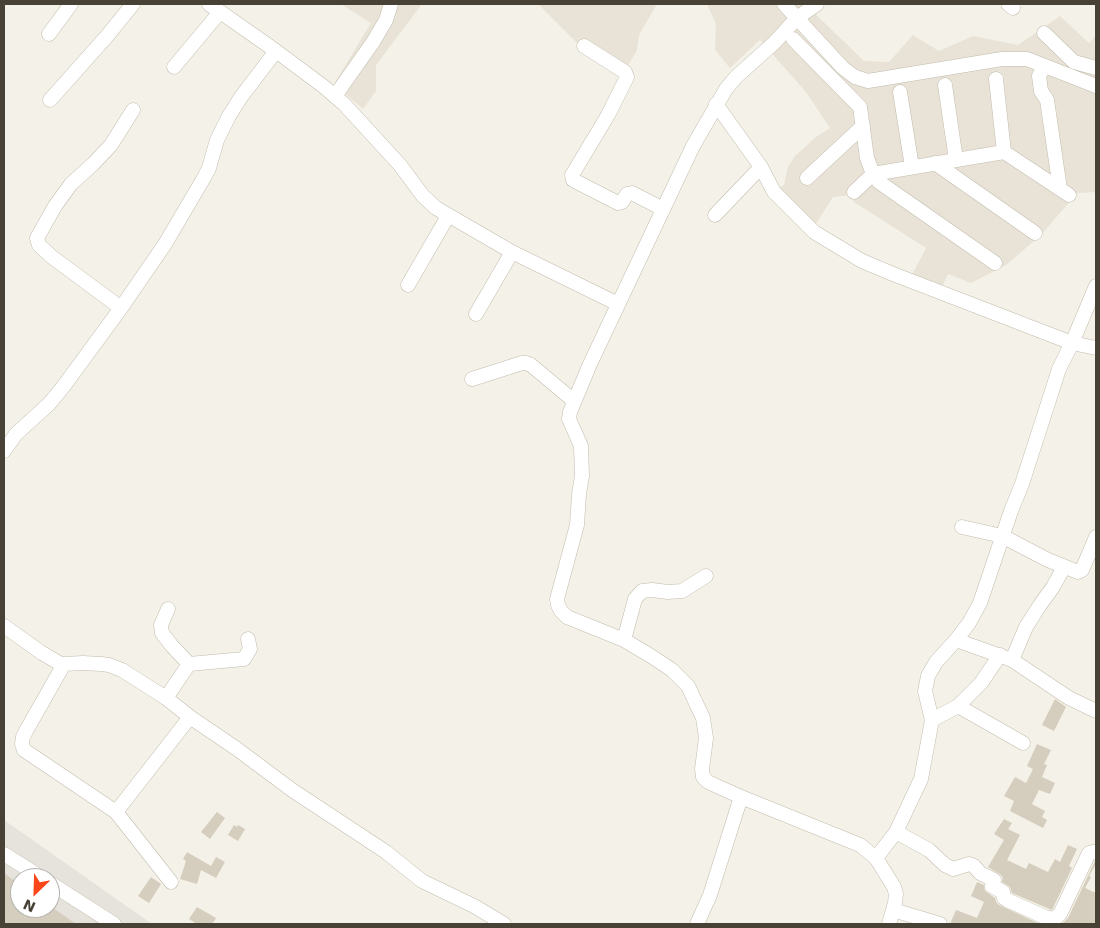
<!DOCTYPE html>
<style>
body{margin:0}
#map{position:relative;width:1100px;height:928px;overflow:hidden;background:#f4f1e8;font-family:"DejaVu Sans",sans-serif}
canvas{display:block}
.frame{position:absolute;inset:0;border:5px solid #474136;pointer-events:none}
.north{position:absolute;left:10px;top:868px;width:50px;height:50px;box-sizing:border-box;background:#fff;border:1px solid #b5b3af;border-radius:50%;rotate:204deg;font-size:14px;font-weight:700;line-height:20px;text-align:center;color:#474136}
.north::after{content:'';display:block;margin:auto;width:18px;height:22px;background:#f9471a;clip-path:polygon(50% 0,100% 100%,50% 72%,0 100%)}
</style>
<div id="map">
<canvas width="1100" height="928"></canvas>
<div class="frame"></div>
<div class="north">N</div>
</div>
<script>
const c = document.querySelector('canvas').getContext('2d');
c.lineJoin = 'round';
function fillPath(path, color) { c.fillStyle = color; c.fill(path, 'evenodd'); }
const poly = rows => new Path2D(rows.map(r => 'M' + r).join(''));
function stroke(path, color, width, dash) { c.strokeStyle = color; c.lineWidth = width; c.lineCap = dash ? 'butt' : 'round'; c.setLineDash(dash || []); c.stroke(path); }
fillPath(poly([
 [341,4,422,4,376,65,376,91,363,109,334,84,371,23],
 [538,4,657,4,639,35,637,50,626,69,576,42],
 [707,4,809,4,807,6,864,61,889,62,913,35,939,51,973,36,1018,45,1060,16,1089,43,1096,36,1096,192,1077,193,1042,234,1006,265,971,283,948,274,941,289,911,277,926,248,854,202,852,195,833,197,815,225,777,189,784,185,788,167,795,156,816,137,830,128,806,92,760,40,730,68,715,50,716,24]
]), '#e8e3d6');
fillPath(poly([
 [4,820,152,924,4,924],
 [20,878,50,878,50,908,20,908]
]), '#e6e2dc');
fillPath(poly([
 [1055,699,1066,707,1054,731,1042,725],
 [1037,744,1051,750,1044,764,1047,765,1042,777,1055,783,1050,794,1039,790,1032,804,1045,811,1042,817,1047,820,1043,828,1010,811,1014,801,1004,796,1015,777,1026,783,1033,769,1027,766],
 [217,812,225,818,210,839,201,832],
 [1004,819,1012,823,1008,829,1020,835,1007,860,1026,869,1029,863,1048,872,1055,859,1060,862,1068,845,1077,849,1069,866,1072,868,1052,910,1012,893,1010,887,1002,882,1003,878,1001,875,988,867,1004,840,994,834],
 [234,825,237,827,238,825,245,829,238,841,228,835],
 [187,852,211,866,216,857,225,862,216,878,201,870,197,884,180,879,186,861,183,859],
 [1095,861,1096,861,1096,864,1089,876,1091,877,1085,888,1096,893,1096,924,1062,924,1068,918],
 [4,873,20,885,20,908,53,908,76,924,4,924],
 [151,877,161,884,149,903,138,896],
 [977,882,984,885,985,891,995,898,996,902,999,905,1040,924,950,924,956,910,977,918,984,902,971,896],
 [197,907,216,918,212,924,197,924,189,919]
]), '#d5cdbd');
const minor = poly([
 [209,4,276,51,323,86,344,104,400,165,423,196,436,208,512,252,618,304],
 [784,4,843,68,855,77,868,81,1002,59,1027,59,1096,86],
 [817,4,797,18,774,43,736,77,726,89,693,146,590,364,570,412,569,419,581,446,582,476,579,494,577,525,557,599,558,605,561,611,567,617,624,640,651,656,672,670,688,686,703,718,706,738,702,769,703,777,708,782,741,797,860,845,876,858],
 [1008,4,1013,8],
 [1044,33,1074,62,1096,68],
 [49,34,71,4],
 [793,39,860,107,867,158,873,174,879,182,995,263],
 [584,46,625,72,627,77,608,115,572,175,573,180,618,203,622,202,627,194,632,193,663,209],
 [1044,66,1039,76,1041,91,1047,100,1060,189],
 [174,67,220,12],
 [996,79,1004,152],
 [945,85,956,160],
 [900,92,912,167],
 [335,96,373,42,386,20,391,4],
 [50,100,107,36,133,4],
 [716,104,761,167,774,192,814,232,862,261,893,274,1072,343,1096,348],
 [935,163,1035,233],
 [807,178,863,126],
 [854,192,873,174,1004,152,1069,195],
 [715,215,761,167],
 [408,285,448,216],
 [121,308,52,257,39,245,37,238,55,206,71,184,93,164,111,145,133,110],
 [476,314,512,252],
 [472,379,522,363,526,363,531,365,574,401],
 [4,451,16,434,49,404,63,387,121,308,165,244,205,176,209,168,217,140,229,116,241,97,276,51],
 [962,527,1002,536,1048,560,1078,572,1082,570,1096,537],
 [168,609,161,625,162,633,172,646,189,664],
 [4,626,42,653,59,663,64,664,83,663,101,664,109,665,122,670,166,698,190,717,237,749,292,790,386,852,422,881,474,906,504,924],
 [624,640,635,599,642,591,652,590,668,592,682,591,706,576],
 [956,640,1012,660,1069,698,1096,711],
 [1012,660,1026,627,1040,605,1053,587,1064,567],
 [64,664,26,731,23,737,22,744,24,750,116,812,171,882],
 [166,698,189,664,244,659,250,649,248,639],
 [958,706,1023,743],
 [932,720,958,706,981,683,1000,655],
 [116,812,190,717],
 [896,832,929,850,945,865,953,869,969,864,974,866,980,873,994,880,992,886,1003,892,1004,898,1007,900,1045,917,1054,919,1060,914,1089,853,1093,852,1096,852],
 [4,854,42,878],
 [50,883,114,924],
 [893,910,940,924],
 [697,924,710,895,741,797],
 [889,924,895,903,896,894,894,887,876,858,896,832,921,779,932,720,925,691,928,676,936,662,956,640,969,623,980,603,1011,511,1022,484,1059,369,1072,343,1096,286]
]);
stroke(minor, '#c2bcad', 15);
stroke(minor, '#fff', 14);
</script>
